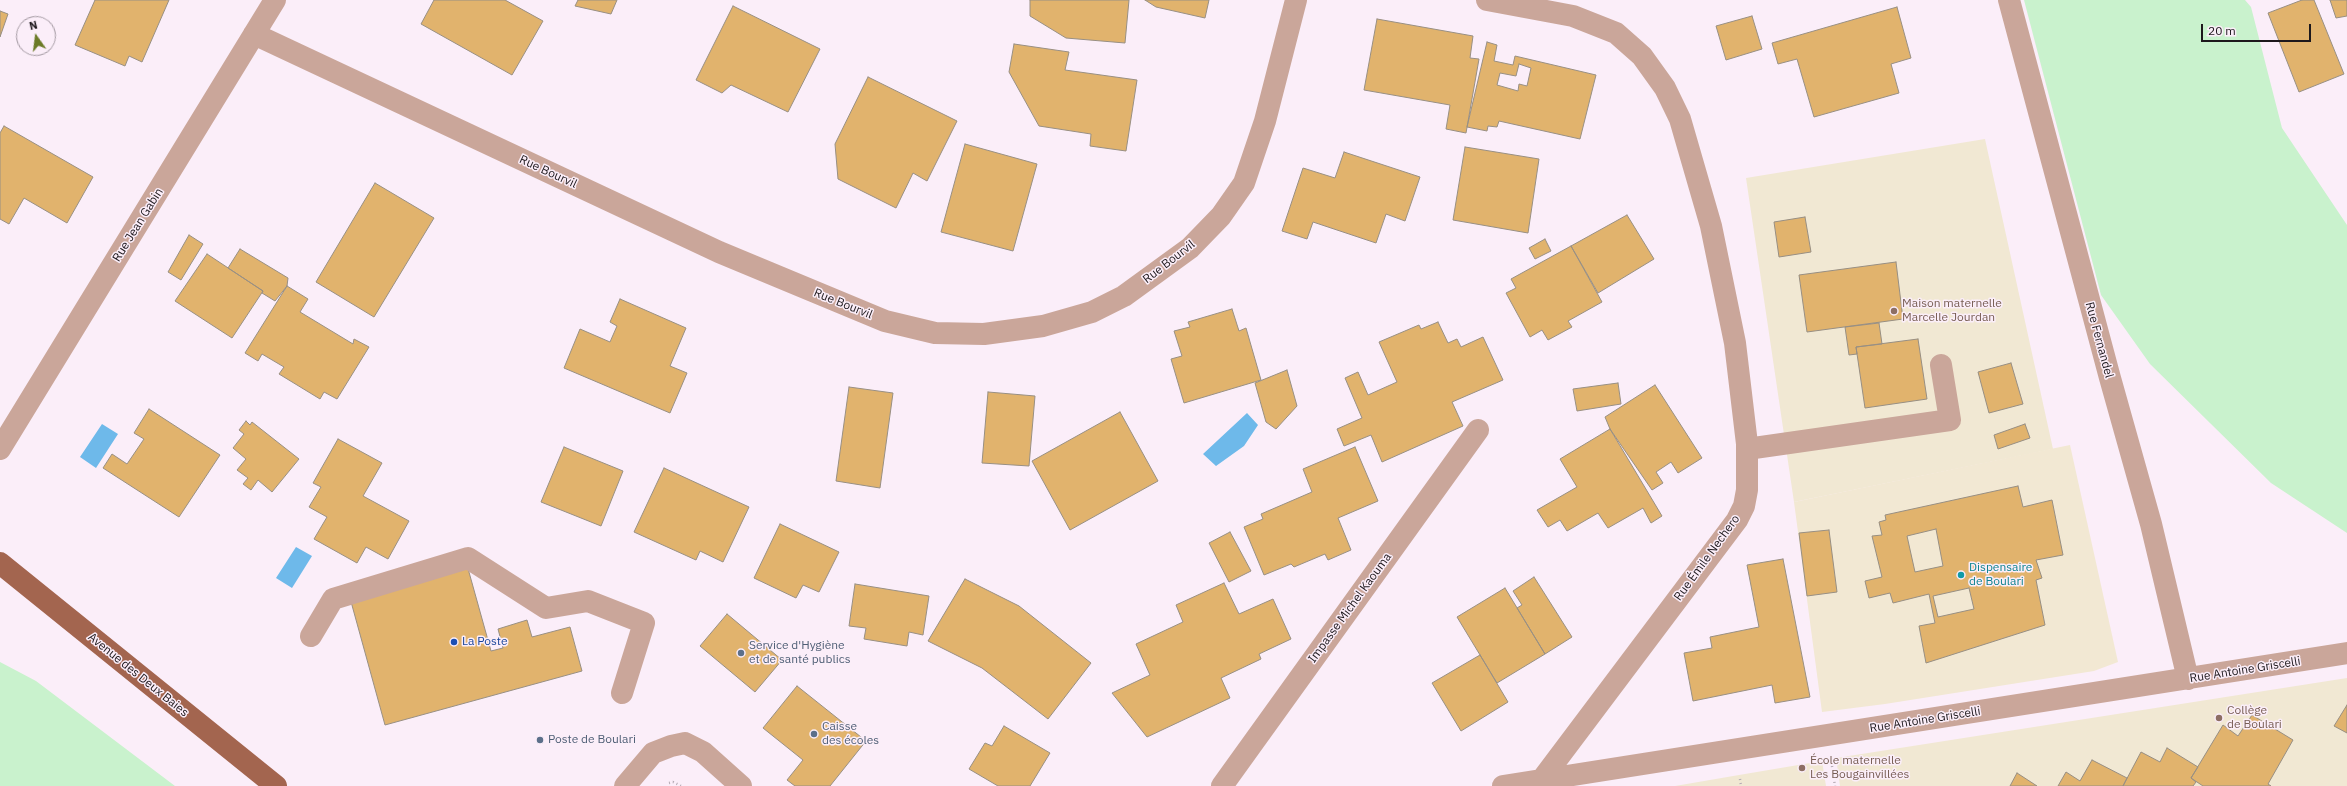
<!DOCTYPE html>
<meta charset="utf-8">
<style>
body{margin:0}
#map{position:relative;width:2347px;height:786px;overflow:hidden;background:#fbeef9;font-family:"IBM Plex Sans",sans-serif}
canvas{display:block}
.north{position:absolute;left:16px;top:16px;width:40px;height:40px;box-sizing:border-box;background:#fbeef9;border:1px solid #a298a1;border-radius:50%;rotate:346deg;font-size:11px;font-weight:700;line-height:16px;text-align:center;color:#1d181c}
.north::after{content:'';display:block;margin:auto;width:14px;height:18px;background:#6c7b28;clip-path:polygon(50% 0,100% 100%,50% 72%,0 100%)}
.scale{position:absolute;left:2201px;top:24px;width:110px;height:18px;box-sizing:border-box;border:2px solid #1d181c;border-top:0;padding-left:5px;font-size:12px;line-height:14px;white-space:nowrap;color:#1d181c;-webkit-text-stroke:3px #fbeef9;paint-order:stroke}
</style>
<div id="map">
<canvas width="2347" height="786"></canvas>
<div class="north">N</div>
<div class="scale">20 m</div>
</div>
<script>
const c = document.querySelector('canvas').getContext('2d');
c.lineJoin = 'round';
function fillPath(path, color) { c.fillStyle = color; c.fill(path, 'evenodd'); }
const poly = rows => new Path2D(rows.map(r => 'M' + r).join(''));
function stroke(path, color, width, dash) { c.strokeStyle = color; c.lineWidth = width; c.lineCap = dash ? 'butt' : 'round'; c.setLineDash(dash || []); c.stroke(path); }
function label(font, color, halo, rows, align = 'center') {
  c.font = font + ' "IBM Plex Sans",sans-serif'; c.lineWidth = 3; c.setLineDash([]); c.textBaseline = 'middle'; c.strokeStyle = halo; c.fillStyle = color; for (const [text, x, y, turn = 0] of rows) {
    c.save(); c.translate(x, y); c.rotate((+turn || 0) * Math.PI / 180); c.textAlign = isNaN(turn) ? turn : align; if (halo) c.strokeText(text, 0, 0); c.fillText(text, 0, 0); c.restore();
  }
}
fillPath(poly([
 [1985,139,2053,449,1794,502,1746,178],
 [2347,678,2347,786,1840,786,1836,758],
 [1822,761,1826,786,1675,786,1739,775]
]), '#f1e8d3');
fillPath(poly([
 [2070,445,2118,662,2094,671,1885,704,1822,712,1794,502]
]), '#f2e8d3');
fillPath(poly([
 [2024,0,2245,0,2251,7,2282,128,2347,225,2347,533,2271,483,2150,364,2101,295],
 [0,662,36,681,175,786,0,786]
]), '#c9f2cd');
fillPath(poly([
 [1247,413,1258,425,1244,446,1216,466,1203,454],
 [102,424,118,434,96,468,80,457],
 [296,547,312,556,292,588,276,578]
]), '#6eb9ea');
const building = poly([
 [95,0,169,0,142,62,129,56,125,66,75,45,95,0],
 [434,0,505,0,543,21,512,75,421,24,434,0],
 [578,0,617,0,611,14,575,6,578,0],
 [1030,0,1129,0,1125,43,1066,38,1030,16,1030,0],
 [1145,0,1209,0,1205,18,1156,7,1145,0],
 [2302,0,2314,0,2344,74,2299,92,2268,13,2302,0],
 [2330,0,2347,0,2347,16,2336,18,2330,0],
 [733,6,820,49,788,112,731,85,722,93,696,80,733,6],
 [1897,7,1911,58,1891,64,1899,93,1814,117,1797,59,1778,64,1772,43,1897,7],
 [0,11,8,14,0,37,0,11],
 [1752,16,1762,49,1726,60,1716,26,1752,16],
 [1377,19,1473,36,1470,58,1479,59,1466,133,1446,129,1450,105,1364,90,1377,19],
 [1487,42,1497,45,1494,61,1513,65,1515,56,1596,75,1580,139,1499,121,1497,127,1488,126,1487,131,1467,127,1487,42],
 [1519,64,1531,68,1527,86,1519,84,1518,91,1497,85,1500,73,1516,76,1519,64],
 [1014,44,1069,52,1065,70,1137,80,1126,151,1090,146,1091,134,1039,126,1009,72,1014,44],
 [868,77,957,121,927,181,913,173,896,208,838,179,835,144,868,77],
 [4,126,93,177,67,223,24,198,9,224,0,219,0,133,4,126],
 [965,144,1037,164,1013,251,941,232,965,144],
 [1465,147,1539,159,1528,233,1453,220,1465,147],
 [1344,152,1420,177,1405,221,1386,214,1376,243,1313,222,1307,239,1282,231,1303,168,1335,178,1344,152],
 [375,183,434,218,374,317,316,282,375,183],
 [1627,215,1654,259,1598,293,1571,246,1627,215],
 [1805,217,1811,252,1779,257,1774,222,1805,217],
 [189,235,203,244,181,280,168,272,189,235],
 [1545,239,1551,251,1535,259,1529,248,1545,239],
 [1571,246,1602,302,1568,321,1572,327,1548,340,1542,330,1530,337,1506,293,1516,288,1511,279,1571,246],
 [240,249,288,278,287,286,275,301,262,293,263,291,228,268,240,249],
 [207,254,263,291,232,338,175,301,207,254],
 [1896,262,1903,319,1807,332,1799,275,1896,262],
 [287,286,308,299,300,312,353,344,354,339,369,347,337,399,324,392,320,399,279,374,284,367,262,354,258,361,245,353,287,286],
 [620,299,686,328,670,366,687,373,670,413,564,368,580,329,610,342,617,326,610,322,620,299],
 [1232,309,1239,331,1246,328,1261,380,1184,403,1171,359,1182,356,1174,331,1190,327,1188,322,1232,309],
 [1438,322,1448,343,1457,339,1461,347,1483,337,1503,380,1452,402,1463,426,1382,462,1371,435,1344,446,1337,429,1362,418,1345,378,1358,372,1368,395,1397,382,1379,342,1419,325,1421,329,1438,322],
 [1879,323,1882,344,1856,347,1857,354,1849,355,1845,327,1879,323],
 [1918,339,1927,399,1865,408,1856,347,1918,339],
 [2011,363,2023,404,1989,413,1978,372,2011,363],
 [1287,370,1297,406,1276,429,1266,422,1255,383,1287,370],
 [1618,383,1621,404,1577,411,1573,389,1618,383],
 [1655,385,1702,458,1678,473,1671,462,1656,472,1663,483,1652,490,1610,429,1605,417,1655,385],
 [849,387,893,393,880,488,836,481,849,387],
 [988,392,1035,396,1029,466,982,463,988,392],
 [149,409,220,455,179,517,103,468,112,454,127,464,144,439,134,433,149,409],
 [1120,412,1158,481,1070,530,1032,461,1120,412],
 [246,421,250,425,252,422,299,459,272,492,258,480,251,490,243,484,248,478,237,470,246,459,233,448,244,434,239,430,246,421],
 [2025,424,2030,438,1998,449,1994,435,2025,424],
 [1610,429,1662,516,1651,523,1643,508,1608,528,1598,513,1567,531,1560,520,1548,527,1537,510,1577,487,1560,459,1610,429],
 [338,439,382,463,363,496,409,521,388,559,366,547,357,563,314,539,327,517,309,507,321,487,313,483,338,439],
 [564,447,623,471,601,526,541,502,564,447],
 [1355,447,1378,501,1338,518,1351,550,1328,560,1325,554,1294,567,1291,564,1264,575,1244,527,1263,519,1261,514,1312,492,1303,469,1355,447],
 [664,468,749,507,723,562,700,551,696,560,634,532,664,468],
 [2018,486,2023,507,2052,500,2063,555,2036,560,2042,578,2036,580,2045,625,1926,663,1919,626,1935,623,1929,594,1893,603,1890,593,1869,598,1865,581,1882,577,1872,536,1882,535,1879,522,1886,520,1885,515,2018,486],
 [1936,529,1943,566,1915,572,1907,536,1936,529],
 [1969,588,1974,609,1938,617,1933,596,1969,588],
 [780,524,839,552,819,592,803,585,796,598,754,578,780,524],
 [1829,530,1837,592,1807,596,1799,533,1829,530],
 [1230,532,1251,571,1229,582,1209,543,1230,532],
 [1783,559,1810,697,1775,703,1772,685,1693,701,1684,653,1712,648,1710,637,1759,627,1747,565,1783,559],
 [467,565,491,651,503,648,498,629,527,620,532,637,570,627,582,671,385,725,350,598,467,565],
 [1534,577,1572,637,1545,654,1517,608,1522,605,1513,591,1534,577],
 [965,579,1019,606,1091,663,1048,719,982,668,928,641,965,579],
 [1224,583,1239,614,1273,599,1291,639,1259,654,1261,659,1221,678,1230,698,1147,737,1112,693,1150,675,1136,644,1183,622,1176,605,1224,583],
 [855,584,929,596,923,635,909,632,907,646,864,639,866,628,849,626,855,584],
 [1505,588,1545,654,1497,683,1457,617,1505,588],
 [727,614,782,660,755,692,700,646,727,614],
 [1480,655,1508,702,1461,731,1432,683,1480,655],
 [797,686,866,741,830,786,795,786,787,780,803,760,763,728,797,686],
 [2347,705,2347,733,2334,726,2347,705],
 [2252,715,2293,740,2268,784,2271,786,2203,786,2191,778,2223,725,2238,736,2252,715],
 [1004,726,1050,753,1030,786,998,786,969,769,985,743,992,746,1004,726],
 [2167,748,2198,767,2191,778,2196,782,2193,786,2123,786,2141,752,2160,762,2167,748],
 [2092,760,2127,778,2123,786,2058,786,2066,772,2080,781,2092,760],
 [2017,773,2037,786,2010,786,2017,773]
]);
fillPath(building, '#e1b36d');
stroke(building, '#988f83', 1);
stroke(poly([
 [1832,766,1835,786],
 [1740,779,1741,786],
 [669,783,673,782,681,786]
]), '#b5abb4', 2.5, [1, 3]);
stroke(poly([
 [1487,0,1573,16,1616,33,1642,56,1665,88,1680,119,1711,226,1735,343,1747,444,1747,490,1744,506,1737,520,1543,778],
 [2009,0,2110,378,2151,524,2188,679],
 [254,34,719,252,885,321,935,333,984,334,1043,326,1092,312,1124,296,1190,248,1221,216,1244,183,1265,121,1296,0],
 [0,449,275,0],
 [1747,449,1950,420,1941,365],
 [311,636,333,599,468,558,546,608,588,601,644,623,622,693],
 [625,786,653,753,671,746,685,743,703,752,741,786],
 [1222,786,1478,430],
 [1503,786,2347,653]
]), '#caa69a', 22);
stroke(poly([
 [0,563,276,786]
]), '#a3654f', 22);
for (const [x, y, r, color] of [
 [1894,311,4,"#8d6e63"],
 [1961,575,4,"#0f9aa8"],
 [454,642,4,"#1a4fb4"],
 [741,653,4,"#5c6f8a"],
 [2219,718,4,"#8d6e63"],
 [814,734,4,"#5c6f8a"],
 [540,740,4,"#5c6f8a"],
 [1802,768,4,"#8d6e63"]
]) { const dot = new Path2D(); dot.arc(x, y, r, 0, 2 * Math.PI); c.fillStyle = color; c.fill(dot); stroke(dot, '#fbeef9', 1.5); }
label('12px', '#1d181c', '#fbeef9', [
 ["Rue Bourvil",548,172,25],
 ["Rue Jean Gabin",138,225,-58],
 ["Rue Bourvil",1169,262,-38],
 ["Rue Bourvil",843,304,22],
 ["Rue Fernandel",2099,340,75],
 ["Rue Émile Nechero",1707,558,-54],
 ["Impasse Michel Kaouma",1350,608,-54],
 ["Rue Antoine Griscelli",2245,670,-9],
 ["Avenue des Deux Baies",138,675,39],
 ["Rue Antoine Griscelli",1925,720,-9]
]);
label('12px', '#785e54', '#fbeef9', [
 ["Maison maternelle",1902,304],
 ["Marcelle Jourdan",1902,318],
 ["Collège",2227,711],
 ["de Boulari",2227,725],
 ["École maternelle",1810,761],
 ["Les Bougainvillées",1810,775]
], 'left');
label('12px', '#0d838f', '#fbeef9', [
 ["Dispensaire",1969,568],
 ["de Boulari",1969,582]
], 'left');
label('12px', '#164399', '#fbeef9', [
 ["La Poste",462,642]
], 'left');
label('12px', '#4e5e75', '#fbeef9', [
 ["Service d'Hygiène",749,646],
 ["et de santé publics",749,660],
 ["Caisse",822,727],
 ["des écoles",822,741],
 ["Poste de Boulari",548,740]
], 'left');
</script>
